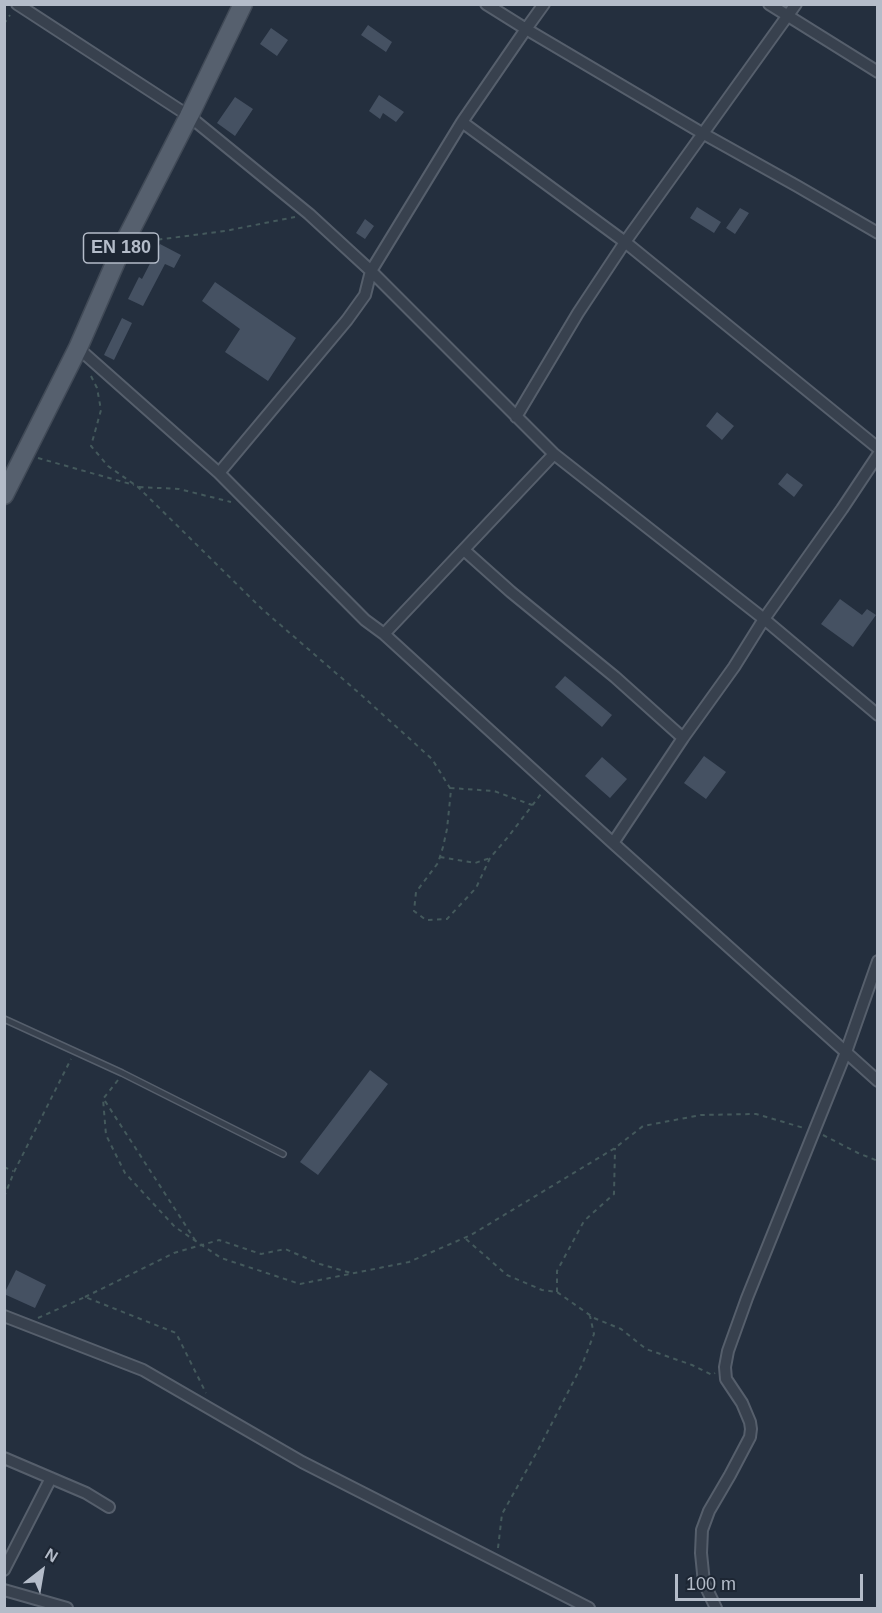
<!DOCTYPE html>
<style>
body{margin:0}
#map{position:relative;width:882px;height:1613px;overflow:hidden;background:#242f3e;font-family:Helvetica,sans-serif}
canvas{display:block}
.frame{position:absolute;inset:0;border:6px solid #b4bcc9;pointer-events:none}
.north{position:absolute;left:12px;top:1541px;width:60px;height:60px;-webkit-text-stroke:4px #1d2633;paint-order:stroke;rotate:31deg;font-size:16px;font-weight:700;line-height:24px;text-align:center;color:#b4bcc9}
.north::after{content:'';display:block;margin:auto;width:21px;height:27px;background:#b4bcc9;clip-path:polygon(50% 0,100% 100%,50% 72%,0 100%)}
.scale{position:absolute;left:675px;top:1574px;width:188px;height:27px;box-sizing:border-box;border:3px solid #b4bcc9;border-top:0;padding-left:8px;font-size:18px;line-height:21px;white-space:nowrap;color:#b4bcc9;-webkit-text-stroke:4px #1d2633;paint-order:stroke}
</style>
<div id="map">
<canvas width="882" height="1613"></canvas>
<div class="frame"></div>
<div class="north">N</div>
<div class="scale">100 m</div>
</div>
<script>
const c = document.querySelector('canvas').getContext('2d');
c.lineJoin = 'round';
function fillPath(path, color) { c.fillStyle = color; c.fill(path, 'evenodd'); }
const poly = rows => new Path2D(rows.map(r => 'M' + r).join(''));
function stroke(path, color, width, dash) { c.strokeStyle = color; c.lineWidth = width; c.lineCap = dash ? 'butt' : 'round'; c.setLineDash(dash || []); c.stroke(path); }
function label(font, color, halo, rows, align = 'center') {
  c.font = font + ' Helvetica,sans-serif'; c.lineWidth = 6; c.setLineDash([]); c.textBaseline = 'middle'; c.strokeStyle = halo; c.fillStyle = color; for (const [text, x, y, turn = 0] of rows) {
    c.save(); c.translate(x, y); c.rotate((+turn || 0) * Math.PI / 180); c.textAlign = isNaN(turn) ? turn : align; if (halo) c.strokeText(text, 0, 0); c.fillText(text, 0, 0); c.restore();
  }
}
fillPath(poly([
 [368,25,392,42,386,52,361,35],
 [271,28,288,40,277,56,260,44],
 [379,95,404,112,396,122,383,113,380,119,369,111],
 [235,97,253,109,235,136,217,123],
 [697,207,721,222,714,233,690,218],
 [740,208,749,213,735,234,726,228],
 [365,219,374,226,365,239,356,233],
 [160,244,181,255,174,268,165,264,143,306,128,299,139,277,142,279],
 [215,282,296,338,268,381,225,352,240,329,202,301],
 [122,318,132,323,114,360,104,355],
 [717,412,734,426,722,440,706,426],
 [787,473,803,485,794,497,778,484],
 [840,599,862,615,867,609,876,615,853,647,821,624],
 [565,676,612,715,602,727,555,687],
 [704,756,726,772,706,799,684,783],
 [602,757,627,779,610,798,585,776],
 [370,1070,388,1084,318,1175,300,1162],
 [16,1270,46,1285,35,1308,4,1294]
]), '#455162');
const service = poly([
 [4,1019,122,1073,283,1154]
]);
const minor = poly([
 [17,4,189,116,309,214,371,271,554,454,764,619,878,715],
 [486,4,526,29,462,122,625,242,878,448],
 [544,4,526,29,702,133,797,186,878,233],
 [769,4,878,72],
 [78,348,219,473,365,620,384,634,613,843,878,1081],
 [516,417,578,313,625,242,796,4],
 [219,473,347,320,365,295,371,271,462,122],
 [464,550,511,592,615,677,683,738],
 [384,634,554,454],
 [613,843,683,738,734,667,764,619,842,509,878,455],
 [4,1316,143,1370,302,1462,589,1608],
 [4,1458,86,1493,109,1507],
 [4,1570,51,1478],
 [4,1590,67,1608],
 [716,1608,704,1583,701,1553,702,1530,709,1511,730,1475,750,1437,751,1429,750,1422,742,1403,726,1379,725,1367,728,1351,747,1298,846,1052,878,961]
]);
const primary = poly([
 [4,495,78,348,123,245,189,116,243,4]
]);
stroke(service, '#565f6c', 8);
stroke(minor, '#565f6c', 14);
stroke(primary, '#414a57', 21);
stroke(poly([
 [4,24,10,15],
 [140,242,225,231,295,217],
 [91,376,97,388,101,410,91,446,108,466,138,487,262,609,359,693,432,759,450,788,451,790,447,829,443,847,438,863,416,892,414,911,426,920,447,919,476,888,490,858,508,837,541,794],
 [38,458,134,485],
 [139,487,179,489,231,502],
 [450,788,494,791,532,805],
 [440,857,475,863,490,858],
 [118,1080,103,1099,106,1135,125,1173,175,1227,221,1258,300,1284,409,1262,471,1235,615,1148,643,1126,701,1115,756,1114,804,1128],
 [105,1101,195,1240],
 [823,1135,858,1153,878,1161],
 [4,1167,13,1171],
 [4,1197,14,1172,71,1059],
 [466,1239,507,1275,542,1290,557,1292,594,1318,621,1329,646,1349,692,1365,712,1375,715,1373],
 [557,1292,557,1271,584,1221,614,1194,615,1148],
 [85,1297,174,1253,219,1240,261,1254,285,1249,320,1264,351,1273],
 [38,1318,85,1297,176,1333,206,1393],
 [498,1548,502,1514,538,1450,582,1365,594,1334,590,1316]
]), '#44595c', 2, [4.5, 4.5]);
stroke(service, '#38414e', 5);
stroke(minor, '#38414e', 10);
stroke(primary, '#56606e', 18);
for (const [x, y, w] of [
 [121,248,75]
]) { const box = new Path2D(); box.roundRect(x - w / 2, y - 15, w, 30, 4.5); c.fillStyle = '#1d2633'; c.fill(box); stroke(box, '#b4bcc9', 1.5); }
label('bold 18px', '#b4bcc9', null, [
 ["EN 180",121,248]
]);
</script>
